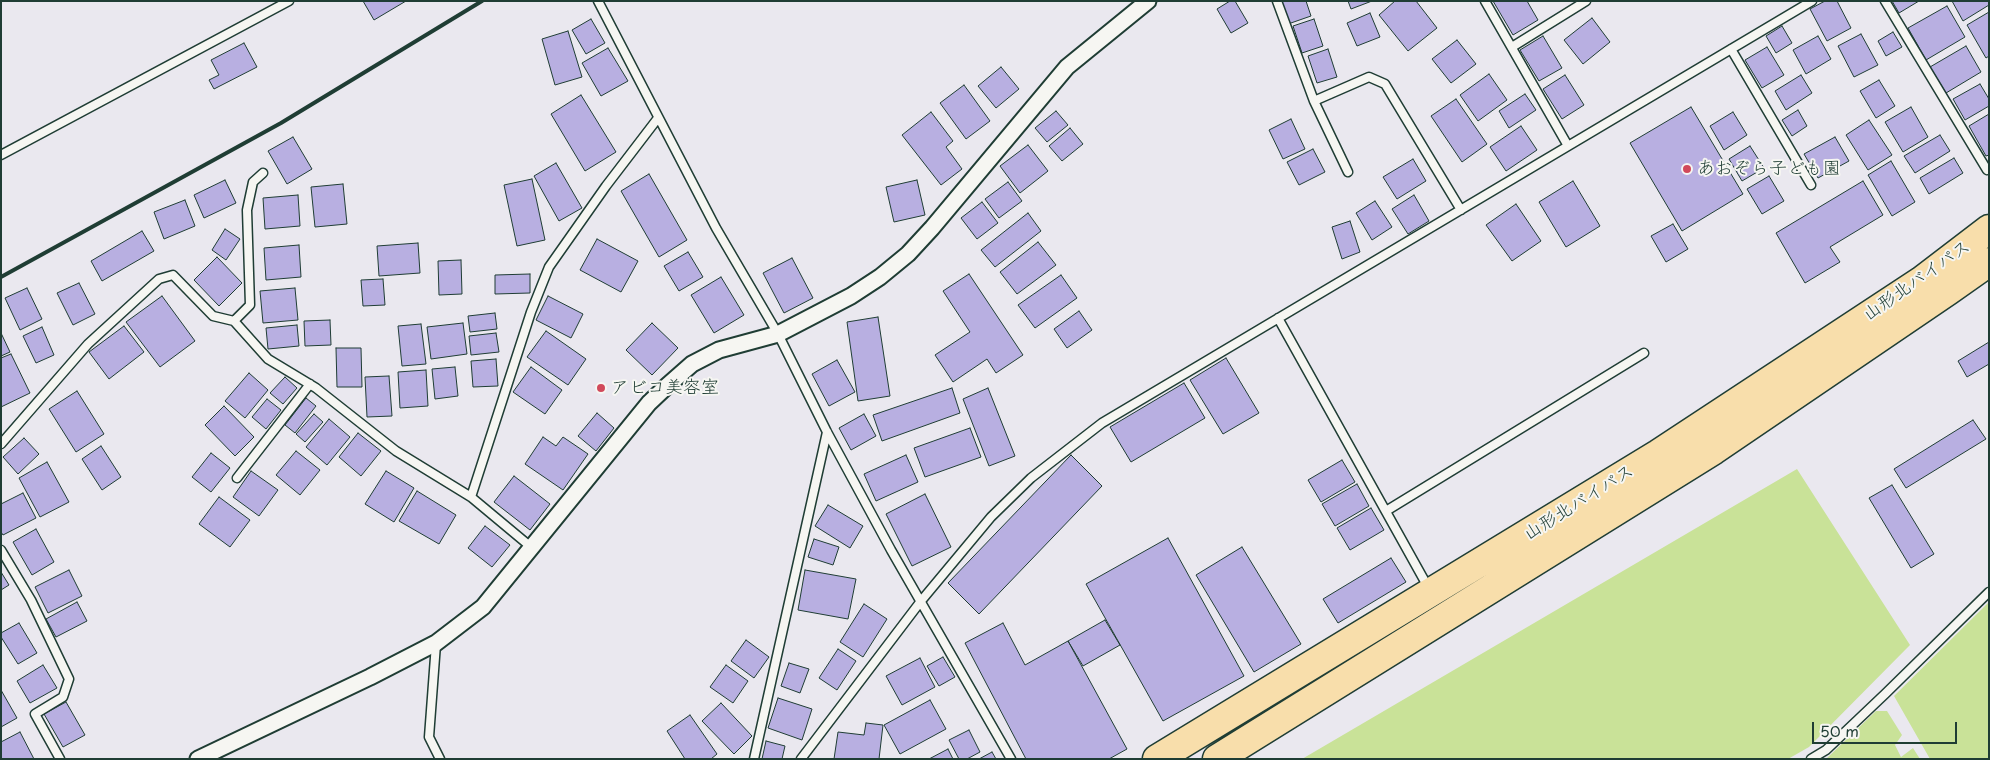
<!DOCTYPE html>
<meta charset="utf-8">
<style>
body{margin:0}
#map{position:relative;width:1990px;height:760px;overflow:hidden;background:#eae8ef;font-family:"Playpen Sans",sans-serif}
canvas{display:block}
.frame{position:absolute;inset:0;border:2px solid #1f3d34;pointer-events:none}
.scale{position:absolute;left:1812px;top:722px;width:145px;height:22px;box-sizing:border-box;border:2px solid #1f3d34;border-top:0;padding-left:6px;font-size:15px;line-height:18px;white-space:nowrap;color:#1f3d34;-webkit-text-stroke:4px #f6f6f2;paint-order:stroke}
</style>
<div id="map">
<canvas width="1990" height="760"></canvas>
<div class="frame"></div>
<div class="scale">50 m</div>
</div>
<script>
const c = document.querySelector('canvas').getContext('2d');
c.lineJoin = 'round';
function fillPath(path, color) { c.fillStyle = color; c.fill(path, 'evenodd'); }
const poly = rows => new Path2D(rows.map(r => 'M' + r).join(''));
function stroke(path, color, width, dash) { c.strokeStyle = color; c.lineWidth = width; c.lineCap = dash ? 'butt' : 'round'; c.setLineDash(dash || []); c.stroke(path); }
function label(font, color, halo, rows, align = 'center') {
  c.font = font + ' "Playpen Sans","Klee One",sans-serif'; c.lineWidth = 4; c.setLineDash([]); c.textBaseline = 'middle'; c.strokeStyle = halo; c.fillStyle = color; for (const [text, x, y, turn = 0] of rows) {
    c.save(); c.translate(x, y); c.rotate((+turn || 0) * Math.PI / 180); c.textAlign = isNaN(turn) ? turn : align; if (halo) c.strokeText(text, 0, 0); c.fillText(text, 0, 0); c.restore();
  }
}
fillPath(poly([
 [1797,469,1910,645,1809,747,1788,759,1302,759],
 [1989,602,1989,759,1930,759,1894,696],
 [1876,711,1887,711,1902,735,1895,745,1901,757,1913,748,1920,759,1826,759]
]), '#c9e298');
const building = poly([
 [363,1,406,1,374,20,363,1],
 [1230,1,1235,1,1248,23,1231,33,1217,9,1230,1],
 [1281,1,1306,1,1311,16,1288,24,1281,1],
 [1348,1,1372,1,1351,9,1348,1],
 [1395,1,1416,1,1437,28,1408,51,1379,15,1395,1],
 [1493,1,1527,1,1538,20,1513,35,1493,1],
 [1825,1,1837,1,1851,28,1827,41,1810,9,1825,1],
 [1892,1,1919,1,1899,13,1892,1],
 [1952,1,1989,1,1989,5,1963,21,1952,1],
 [1947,6,1965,37,1926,60,1908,28,1947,6],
 [1989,12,1989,56,1986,58,1967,25,1989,12],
 [1370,13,1380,37,1357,46,1347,23,1370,13],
 [1592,18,1610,42,1583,64,1564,40,1592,18],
 [591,19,605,43,586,54,572,30,591,19],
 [1314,19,1323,46,1302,53,1293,26,1314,19],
 [1782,26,1792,43,1776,53,1766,36,1782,26],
 [568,31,582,77,555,85,542,39,568,31],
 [1893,32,1902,47,1886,56,1878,41,1893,32],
 [1861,34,1878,65,1854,77,1838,46,1861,34],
 [1543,36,1562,68,1539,81,1520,50,1543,36],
 [1818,36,1831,59,1806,74,1793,50,1818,36],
 [1457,40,1476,64,1451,83,1432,59,1457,40],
 [244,43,257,67,214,89,209,80,219,75,211,60,244,43],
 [1966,46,1981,72,1946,93,1930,67,1966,46],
 [1767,47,1784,75,1762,88,1745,60,1767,47],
 [608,48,628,81,601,96,582,63,608,48],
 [1328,49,1337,77,1317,83,1308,56,1328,49],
 [1001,67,1019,89,996,108,978,86,1001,67],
 [1489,74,1507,100,1478,121,1460,95,1489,74],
 [1565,75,1584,105,1562,119,1543,89,1565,75],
 [1801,75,1812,93,1786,110,1775,91,1801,75],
 [1879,80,1895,106,1876,118,1860,91,1879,80],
 [1980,84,1989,99,1989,106,1965,120,1953,99,1980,84],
 [964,85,990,121,966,139,940,103,964,85],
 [1525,94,1536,110,1509,128,1499,111,1525,94],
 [581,95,616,152,585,171,551,114,581,95],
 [1456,99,1487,144,1462,162,1431,116,1456,99],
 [1691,107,1743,194,1682,231,1630,143,1691,107],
 [1911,107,1928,137,1903,152,1885,122,1911,107],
 [1798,110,1807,126,1792,136,1782,120,1798,110],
 [1056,111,1068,125,1047,142,1035,128,1056,111],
 [931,112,953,141,946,147,962,169,941,185,902,135,931,112],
 [1733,112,1747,135,1724,150,1710,126,1733,112],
 [1989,114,1989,155,1986,156,1969,126,1989,114],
 [1291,119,1305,149,1283,159,1269,130,1291,119],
 [1869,120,1892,155,1868,170,1846,135,1869,120],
 [1521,126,1537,150,1506,171,1490,147,1521,126],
 [1070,128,1083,144,1062,161,1049,146,1070,128],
 [1940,135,1950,151,1915,173,1904,156,1940,135],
 [293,137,312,169,287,184,268,151,293,137],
 [1835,137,1849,161,1818,178,1804,154,1835,137],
 [1028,145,1048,171,1020,193,1000,166,1028,145],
 [1750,146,1764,168,1742,181,1729,159,1750,146],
 [1313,149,1325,172,1299,185,1287,162,1313,149],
 [1954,158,1963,173,1929,194,1920,178,1954,158],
 [1413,159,1426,181,1397,199,1383,177,1413,159],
 [1891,161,1915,202,1892,216,1868,175,1891,161],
 [556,163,582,208,559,221,534,176,556,163],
 [649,174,687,240,659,257,621,191,649,174],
 [1769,176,1784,201,1762,214,1747,189,1769,176],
 [532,179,545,240,517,246,504,185,532,179],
 [225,180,236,203,204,218,194,195,225,180],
 [917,180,925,215,894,222,886,187,917,180],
 [1573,181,1600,226,1566,247,1539,202,1573,181],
 [1863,181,1883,215,1830,247,1840,262,1805,283,1776,233,1863,181],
 [1008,182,1022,201,999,218,985,199,1008,182],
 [343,184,347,224,315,227,311,187,343,184],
 [298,195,300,226,265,229,263,198,298,195],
 [1414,195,1429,221,1408,234,1392,209,1414,195],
 [185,200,195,226,164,239,154,212,185,200],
 [1375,201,1392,227,1372,240,1356,213,1375,201],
 [982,202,998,223,977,239,961,218,982,202],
 [1516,204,1541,241,1512,261,1486,225,1516,204],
 [1028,213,1041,231,995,267,981,250,1028,213],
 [1350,221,1360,252,1342,259,1332,227,1350,221],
 [1673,224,1688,249,1666,262,1651,236,1673,224],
 [225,229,240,239,226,260,212,250,225,229],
 [142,231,154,251,102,281,91,261,142,231],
 [597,239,638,261,621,292,580,270,597,239],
 [1038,242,1056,265,1017,294,1000,272,1038,242],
 [418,243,420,273,379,276,377,246,418,243],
 [299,245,301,277,266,280,264,248,299,245],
 [688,252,703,277,679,291,664,266,688,252],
 [217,257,242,283,219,306,194,280,217,257],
 [792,258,813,298,784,313,763,273,792,258],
 [461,260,462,294,439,295,438,261,461,260],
 [530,274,530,293,495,294,495,275,530,274],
 [969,274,1023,355,996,373,987,359,953,382,935,355,970,332,943,291,969,274],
 [1061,275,1077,298,1035,328,1018,305,1061,275],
 [721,277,744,315,714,333,691,295,721,277],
 [383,279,385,305,363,306,361,280,383,279],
 [79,283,95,314,73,325,57,293,79,283],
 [27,288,42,319,20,330,5,298,27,288],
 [295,288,298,320,263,323,260,291,295,288],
 [162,296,195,341,160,367,126,322,162,296],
 [548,296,583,314,571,338,536,320,548,296],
 [1079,311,1092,330,1067,348,1054,329,1079,311],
 [495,313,497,329,470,332,468,316,495,313],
 [878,317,890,396,858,401,847,322,878,317],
 [330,320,331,345,305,346,304,321,330,320],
 [463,323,467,354,431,359,427,327,463,323],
 [652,323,678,348,652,375,626,350,652,323],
 [421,324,426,364,402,366,398,326,421,324],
 [297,325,299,346,268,349,266,328,297,325],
 [124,326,144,352,109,379,89,352,124,326],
 [42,327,54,355,36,363,23,336,42,327],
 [546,331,586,359,568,385,527,357,546,331],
 [1,333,10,352,1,356,1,333],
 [496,333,499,352,471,355,469,336,496,333],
 [1989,342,1989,364,1967,377,1958,361,1989,342],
 [336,348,361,348,362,387,337,387,336,348],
 [11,354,30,393,1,407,1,358,11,354],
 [1226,358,1259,413,1223,434,1190,380,1226,358],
 [496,359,498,386,473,387,471,361,496,359],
 [837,360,855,392,829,406,812,374,837,360],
 [455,367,458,396,435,399,432,369,455,367],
 [531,367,562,390,545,414,513,392,531,367],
 [426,370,428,406,400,408,398,372,426,370],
 [249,373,268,390,245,418,225,401,249,373],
 [389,376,392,416,367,417,365,377,389,376],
 [285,377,297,388,283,404,270,393,285,377],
 [1184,383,1205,418,1131,462,1110,427,1184,383],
 [952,388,960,413,882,441,873,415,952,388],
 [988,388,1015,456,989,466,963,399,988,388],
 [77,391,104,434,76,452,49,409,77,391],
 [306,398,316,406,295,433,285,425,306,398],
 [267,399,281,410,266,429,252,417,267,399],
 [224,406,254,437,235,456,205,425,224,406],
 [597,413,614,428,596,451,578,436,597,413],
 [314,414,323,422,305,442,296,434,314,414],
 [864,414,876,436,851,450,839,428,864,414],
 [329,419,350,437,327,465,306,447,329,419],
 [1973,420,1986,439,1906,488,1894,469,1973,420],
 [970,428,981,457,925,477,914,448,970,428],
 [358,433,381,451,361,476,339,457,358,433],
 [543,437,556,446,563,437,588,454,563,490,525,464,543,437],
 [24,438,39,454,18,474,3,457,24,438],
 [101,446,121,477,102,490,82,459,101,446],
 [296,451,320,470,300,495,276,475,296,451],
 [211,453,230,468,211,492,192,477,211,453],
 [906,455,918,482,876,501,864,474,906,455],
 [1071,455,1102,486,979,614,948,583,1071,455],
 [1342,460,1355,482,1321,502,1308,480,1342,460],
 [47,462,69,502,40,517,19,478,47,462],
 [251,471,278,490,259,516,233,497,251,471],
 [386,471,414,488,394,522,365,504,386,471],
 [514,476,550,504,530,530,494,502,514,476],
 [1357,484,1369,506,1335,526,1322,504,1357,484],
 [1892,485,1934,554,1911,568,1869,498,1892,485],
 [417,491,456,515,439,544,399,521,417,491],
 [23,493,36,518,3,535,1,532,1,504,23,493],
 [925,494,951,547,912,566,886,514,925,494],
 [219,497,250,520,230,547,199,524,219,497],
 [828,505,863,526,850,548,815,526,828,505],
 [1371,508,1384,530,1350,550,1337,528,1371,508],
 [485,526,510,545,492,567,468,548,485,526],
 [36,529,54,562,32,575,13,542,36,529],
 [1168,538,1244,676,1163,721,1086,584,1168,538],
 [814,539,839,547,833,565,808,557,814,539],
 [1242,547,1301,644,1254,672,1196,575,1242,547],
 [1391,558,1406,582,1338,623,1323,599,1391,558],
 [69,570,82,596,48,613,35,587,69,570],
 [805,570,856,579,848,619,798,610,805,570],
 [1,572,9,585,1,590,1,572],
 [77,602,87,621,56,637,46,619,77,602],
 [864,604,887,619,863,657,840,642,864,604],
 [1105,620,1120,645,1083,666,1068,641,1105,620],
 [19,623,37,653,18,664,1,637,1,633,19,623],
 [1003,623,1025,665,1068,641,1127,749,1109,759,1026,759,965,643,1003,623],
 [746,640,769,657,754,678,731,661,746,640],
 [838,649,856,661,837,690,819,678,838,649],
 [943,657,955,677,939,686,927,666,943,657],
 [920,658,935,687,902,705,886,676,920,658],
 [789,663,809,669,800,693,781,686,789,663],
 [43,665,57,688,30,703,17,681,43,665],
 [726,665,748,681,733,703,710,687,726,665],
 [1,690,17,718,1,727,1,690],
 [778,698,812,709,802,740,768,728,778,698],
 [930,700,946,729,900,754,884,725,930,700],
 [66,702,85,735,63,747,44,714,66,702],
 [721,703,752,736,734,754,702,721,721,703],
 [690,715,717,754,711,759,685,759,667,731,690,715],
 [866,723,883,725,879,759,834,759,838,732,864,735,866,723],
 [969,730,980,752,967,759,959,759,949,740,969,730],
 [20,732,34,759,1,759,1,742,20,732],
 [766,741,785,746,782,759,762,759,766,741],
 [948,749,953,759,929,759,948,749],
 [992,752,996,759,979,759,992,752]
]);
fillPath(building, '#b8afe1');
stroke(building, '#1f3d34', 1);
const lane = poly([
 [598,1,716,228,778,334,827,432,891,550,1011,759],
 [1277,1,1314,101,1348,172],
 [1485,1,1568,146],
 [1885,1,1987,170],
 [1512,47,1586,1],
 [1731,49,1811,185],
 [1314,101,1369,77,1385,84,1461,210],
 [1,155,289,1],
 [1278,318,1428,587],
 [234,321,250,305,247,210,253,182,263,173],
 [1,444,88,344,159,279,173,275,213,316,234,321,268,359,316,388,396,451,471,497,531,547],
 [237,478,310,384],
 [471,497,531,312,549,267,606,186,658,118],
 [1386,511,1644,353],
 [1,550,31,600,69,679,63,697,35,714,60,759],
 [436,644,429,737,440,759],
 [754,759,827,432],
 [801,759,921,601,991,517,1031,478,1102,423,1812,1],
 [1811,759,1826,750,1885,694,1989,592]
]);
const street = poly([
 [198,759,370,677,436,643,483,607,649,403,667,386,692,364,719,350,778,334,851,296,880,277,908,254,932,228,1067,67,1148,1]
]);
const highway = poly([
 [1157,759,1658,454,1921,281,1989,229],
 [1217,759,1714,450,1948,291,1989,262]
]);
stroke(lane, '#1f3d34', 11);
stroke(street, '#1f3d34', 19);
stroke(highway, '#1f3d34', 31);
stroke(lane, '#f6f6f2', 8);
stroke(street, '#f6f6f2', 15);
stroke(highway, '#f8deab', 28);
stroke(poly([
 [1,277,281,123,482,1]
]), '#1f3d34', 4);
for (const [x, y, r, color] of [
 [1687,169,5,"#d1495b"],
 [601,388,5,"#d1495b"]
]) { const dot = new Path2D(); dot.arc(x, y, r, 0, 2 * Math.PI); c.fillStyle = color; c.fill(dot); stroke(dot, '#f6f6f2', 2); }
label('18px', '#1f3d34', '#f6f6f2', [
 ["あおぞら子ども園",1697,169],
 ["アビコ美容室",611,388]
], 'left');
label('18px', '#1f3d34', '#f6f6f2', [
 ["山形北バイパス",1917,281,-35],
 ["山形北バイパス",1579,503,-32]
]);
</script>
